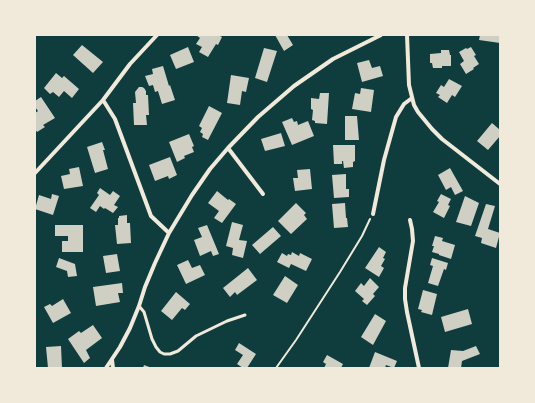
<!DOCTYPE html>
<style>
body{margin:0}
#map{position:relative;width:535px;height:403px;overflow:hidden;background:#0f3d3e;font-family:"Varela Round",sans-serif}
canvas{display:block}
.frame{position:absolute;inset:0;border:36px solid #f1e9da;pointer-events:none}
</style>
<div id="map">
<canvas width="535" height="403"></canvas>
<div class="frame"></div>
</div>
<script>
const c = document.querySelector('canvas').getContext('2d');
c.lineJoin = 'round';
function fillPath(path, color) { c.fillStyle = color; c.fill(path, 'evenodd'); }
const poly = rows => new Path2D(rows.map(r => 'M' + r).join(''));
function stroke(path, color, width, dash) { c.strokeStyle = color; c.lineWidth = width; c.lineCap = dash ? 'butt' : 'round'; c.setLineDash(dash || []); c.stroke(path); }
fillPath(poly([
 [196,35,218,35,222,37,218,45,216,44,208,57,199,52,202,47,196,44,200,38],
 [275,35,287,35,293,45,284,51],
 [480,35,500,35,500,43,479,40],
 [82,45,103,62,93,73,73,55],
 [188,47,194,62,176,69,170,55],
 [471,47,476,55,474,56,479,64,473,68,474,69,466,74,460,64,464,61,459,52,466,48,467,49],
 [264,48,277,51,267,82,255,78],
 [441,50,449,50,450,55,451,55,451,66,442,66,442,68,433,68,432,63,430,63,430,54,441,53],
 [369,60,372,68,380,66,383,76,362,82,357,63],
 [163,66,169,86,170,85,175,100,162,104,158,91,155,92,153,85,149,86,145,76,153,74,152,69],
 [56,73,62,78,64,76,79,89,72,98,64,91,59,97,53,92,50,94,44,88],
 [231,75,249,78,246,92,242,91,240,105,227,103],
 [449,79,462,86,455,97,452,95,447,103,438,97,440,95,436,93,441,85,444,87],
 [139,87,142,87,144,88,146,91,146,95,148,95,149,115,146,115,147,125,134,125,133,103,136,103,135,92],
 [361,88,374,90,371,112,352,109,355,93,360,94],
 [320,93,329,93,327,124,315,123,315,121,312,120,313,110,311,109,311,98,319,99],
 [41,97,55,118,43,125,45,127,37,132,35,129,35,113,38,111,35,107,35,101],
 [209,106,222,113,208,140,202,137,203,134,200,132,202,128,199,126],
 [345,116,357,116,359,140,345,140],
 [292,118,294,122,297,121,298,125,308,121,314,136,292,145,282,122],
 [492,123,500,130,500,136,488,150,477,141],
 [281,133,285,146,265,151,261,139],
 [189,134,194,146,192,147,194,152,184,156,185,158,177,162,169,142],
 [102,142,105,150,103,150,108,169,95,173,87,147],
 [333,145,355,145,355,161,353,162,353,167,344,168,343,161,342,161,342,164,334,164],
 [170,157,177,175,169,179,168,176,155,181,149,165],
 [79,167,83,186,64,189,61,176,70,174,69,169],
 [450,168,463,191,455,195,451,187,446,190,438,175],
 [310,169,312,189,295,191,293,178,298,178,297,170],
 [346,174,346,189,349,189,349,197,334,198,332,175],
 [100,188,110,195,113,191,120,196,114,205,118,207,113,213,105,208,104,209,100,206,96,212,90,208,99,195,97,193],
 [217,191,228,200,229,199,236,204,222,223,214,218,219,211,208,203],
 [52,194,59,196,53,215,35,209,39,195,51,199],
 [441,194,451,199,448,205,450,206,444,218,433,212,439,202,437,201],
 [465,196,479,203,471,226,456,222],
 [296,203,306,213,304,215,307,219,291,234,278,221],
 [345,203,346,218,347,218,348,227,334,228,332,204],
 [486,204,495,206,488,229,500,233,496,248,481,243,482,238,475,236],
 [127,215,127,223,130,223,131,243,117,244,115,225,118,225,118,218,119,218,119,216],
 [232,222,243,225,239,240,247,241,243,258,232,255,233,248,226,246],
 [55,225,83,225,83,252,62,252,62,241,68,241,68,236,55,236],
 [207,225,219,254,213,256,211,251,200,256,194,240,202,237,198,228],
 [273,227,281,236,260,254,252,245],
 [435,236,443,238,442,241,455,245,451,259,439,255,439,254,432,252,434,246,432,246],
 [379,247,386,252,383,258,385,259,381,266,384,268,379,277,365,268],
 [292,252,299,256,300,253,312,259,306,271,291,264,289,268,277,262,282,253,287,256,288,254,291,255],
 [117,254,120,271,106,273,103,256],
 [59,258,75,264,77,276,68,277,67,271,56,267],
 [432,258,448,263,446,270,444,269,438,286,428,283,433,266,430,265],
 [188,260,192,268,200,265,205,275,186,284,177,265],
 [248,268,257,280,237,295,235,292,230,297,223,288],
 [285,276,298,285,287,303,273,295],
 [370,278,379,287,373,294,375,296,367,305,362,301,364,299,355,291,361,283,364,286],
 [122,283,123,293,118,293,120,302,96,306,93,287],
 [423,290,437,294,432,315,421,312,422,310,418,309],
 [176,292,190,304,185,310,182,308,172,320,161,311],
 [63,299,71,313,53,323,44,307,50,304,52,306],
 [468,309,472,324,445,332,441,317],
 [375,314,386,321,373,345,361,337],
 [93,325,102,338,86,350,90,358,84,363,68,339,79,331,81,333],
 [239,343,256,354,247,368,243,368,237,364,243,355,235,350],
 [61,346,62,368,48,368,46,347],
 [476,346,480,354,462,361,461,368,448,368,451,350,463,351],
 [375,352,397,361,394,368,386,365,385,368,369,368],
 [327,355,343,364,341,368,324,368,326,364,323,362],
 [144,365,152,368,143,368]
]), '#cfcfc3');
stroke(poly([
 [276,368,296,340,340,272,362,236,370,219]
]), '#f1e9da', 2);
stroke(poly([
 [139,306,144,312,152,339,156,347,160,352,164,354,170,354,178,351,196,336,227,321,245,315]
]), '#f1e9da', 3);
stroke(poly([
 [407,35,409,85,414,105,418,112,432,129,442,139,500,184],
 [103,100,115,119,151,216,169,233],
 [228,148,263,194],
 [35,173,103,100,130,64,157,35],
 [373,214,384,160,396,117,404,104,412,98],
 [410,220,412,229,413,241,405,288,405,299,407,312,419,368],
 [112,360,113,368],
 [106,368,120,347,130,328,139,306,145,287,155,263,169,233,192,195,210,169,228,148,258,117,294,86,333,59,381,35]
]), '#f1e9da', 4);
</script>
